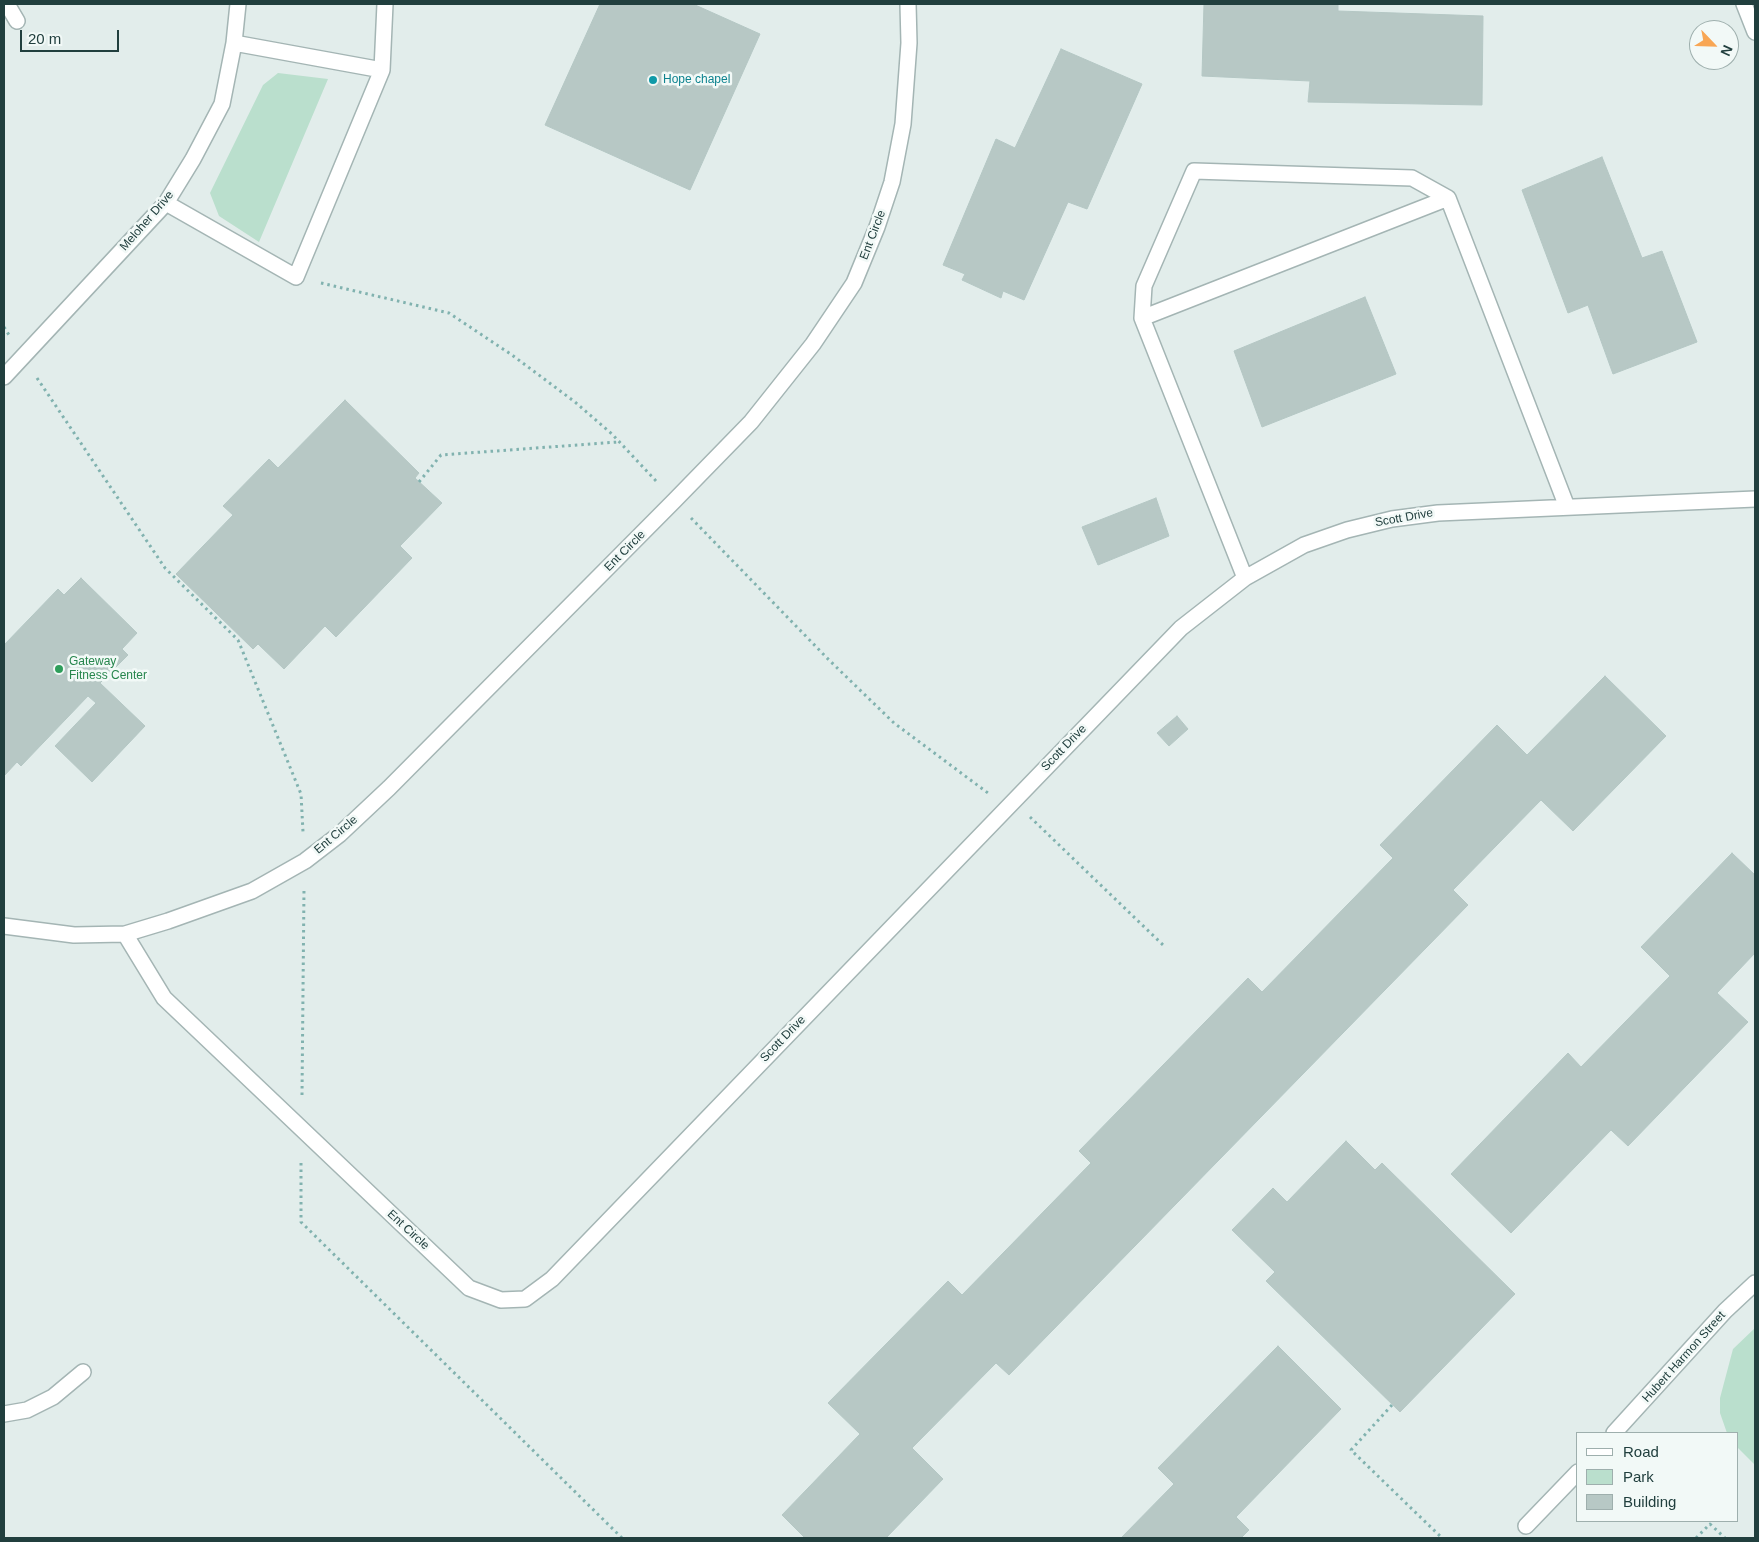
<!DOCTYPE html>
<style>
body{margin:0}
#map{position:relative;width:1759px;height:1542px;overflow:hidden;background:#e2edeb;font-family:Helvetica,sans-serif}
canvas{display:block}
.frame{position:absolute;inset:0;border:5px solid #213f3e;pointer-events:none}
.legend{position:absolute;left:1576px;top:1432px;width:162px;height:90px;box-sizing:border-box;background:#f2f9f7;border:1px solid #9eafad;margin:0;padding:6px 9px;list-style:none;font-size:15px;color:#213f3e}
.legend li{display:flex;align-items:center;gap:10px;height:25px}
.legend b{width:25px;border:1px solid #9eafad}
.north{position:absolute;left:1689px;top:20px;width:50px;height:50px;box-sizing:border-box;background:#f2f9f7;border:1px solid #9eafad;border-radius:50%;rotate:114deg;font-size:14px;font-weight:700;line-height:20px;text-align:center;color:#213f3e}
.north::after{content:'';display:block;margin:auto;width:18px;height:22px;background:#f8a654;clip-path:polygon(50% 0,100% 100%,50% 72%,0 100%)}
.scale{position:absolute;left:20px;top:30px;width:99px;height:22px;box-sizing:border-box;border:2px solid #213f3e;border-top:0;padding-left:6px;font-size:15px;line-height:18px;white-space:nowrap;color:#213f3e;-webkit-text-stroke:4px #f2f9f7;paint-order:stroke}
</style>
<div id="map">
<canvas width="1759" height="1542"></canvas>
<div class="frame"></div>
<ul class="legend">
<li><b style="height:6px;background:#fff"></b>Road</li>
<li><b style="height:14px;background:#badfcd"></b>Park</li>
<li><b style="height:14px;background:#b7c8c5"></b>Building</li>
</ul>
<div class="north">N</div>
<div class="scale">20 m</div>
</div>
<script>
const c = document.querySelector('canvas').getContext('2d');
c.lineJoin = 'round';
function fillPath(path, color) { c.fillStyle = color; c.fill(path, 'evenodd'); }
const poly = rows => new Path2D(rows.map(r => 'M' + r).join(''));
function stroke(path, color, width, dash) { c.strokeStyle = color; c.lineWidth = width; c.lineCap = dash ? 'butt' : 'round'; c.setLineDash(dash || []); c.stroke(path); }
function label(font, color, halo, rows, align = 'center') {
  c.font = font + ' Helvetica,sans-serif'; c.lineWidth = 5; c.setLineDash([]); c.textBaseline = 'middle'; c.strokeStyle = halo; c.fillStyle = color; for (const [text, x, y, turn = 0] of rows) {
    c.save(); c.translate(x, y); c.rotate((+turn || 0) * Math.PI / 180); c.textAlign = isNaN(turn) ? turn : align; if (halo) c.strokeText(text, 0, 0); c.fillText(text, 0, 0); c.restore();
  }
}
fillPath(poly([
 [278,73,328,79,259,242,219,216,210,193,263,85],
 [1755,1328,1755,1465,1738,1448,1738,1433,1727,1433,1720,1413,1720,1398,1733,1349]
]), '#badfcd');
const building = poly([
 [600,4,693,4,760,34,690,190,545,125,600,4],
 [1204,4,1338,4,1338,11,1483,16,1482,105,1308,102,1310,81,1202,76,1204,4],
 [1061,49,1142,84,1087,209,1068,202,1024,300,1003,291,1001,298,962,280,965,274,943,265,996,139,1015,148,1061,49],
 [1602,157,1642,258,1662,251,1697,342,1613,374,1588,305,1568,313,1522,190,1602,157],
 [1365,297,1396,374,1262,427,1234,351,1365,297],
 [345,400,419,473,415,478,442,503,400,546,412,558,336,637,325,626,284,669,258,644,253,649,176,574,233,515,223,506,269,459,278,468,345,400],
 [1156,498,1169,536,1098,565,1082,527,1156,498],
 [81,578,137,633,122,649,128,655,100,683,145,726,92,782,55,746,96,703,88,696,21,766,17,762,4,776,4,645,58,589,64,595,81,578],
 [1605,676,1666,736,1573,831,1541,800,1453,890,1468,905,1009,1375,996,1363,912,1448,943,1479,886,1538,805,1538,782,1515,860,1434,828,1403,948,1281,962,1295,1091,1163,1079,1151,1248,978,1262,992,1393,858,1380,845,1497,725,1527,755,1605,676],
 [1177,716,1188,729,1169,746,1157,733,1177,716],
 [1732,853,1755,875,1755,953,1717,993,1748,1022,1628,1146,1611,1130,1511,1233,1451,1174,1568,1053,1581,1067,1670,976,1641,947,1732,853],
 [1346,1141,1375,1170,1382,1163,1515,1294,1400,1412,1266,1281,1275,1272,1232,1230,1273,1188,1287,1202,1346,1141],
 [1278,1346,1341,1409,1236,1517,1249,1530,1241,1538,1121,1538,1174,1484,1158,1468,1278,1346]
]);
fillPath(building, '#b7c8c5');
stroke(building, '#b4c7c4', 1);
const minor = poly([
 [7,4,17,21],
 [1744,4,1755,32],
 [234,43,382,70],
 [166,203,296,277,382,70,385,4],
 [1142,318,1448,198],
 [4,377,166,203,193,159,222,104,234,43,238,4],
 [1245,578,1142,318,1144,286,1194,171,1412,178,1448,198,1567,507],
 [4,926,74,935,125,934,168,921,252,891,305,861,340,834,389,788,674,501,751,422,813,344,854,283,877,227,892,182,903,124,909,43,908,4],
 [125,934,164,998,469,1288,501,1300,525,1299,552,1279,1181,628,1245,578,1304,545,1347,530,1392,519,1438,513,1755,499],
 [4,1414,27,1410,53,1397,83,1372],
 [1614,1433,1725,1311,1755,1283],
 [1526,1526,1578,1472]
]);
stroke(minor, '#a4b5b4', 18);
stroke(poly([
 [321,283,449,313,512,355,575,402,612,434,657,482],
 [4,327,9,335],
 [37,378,165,568,238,640,301,794,303,832],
 [419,482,441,455,618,442],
 [691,518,829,660,894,723,988,793],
 [1030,817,1163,945],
 [302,1095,304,888],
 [301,1163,301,1222,622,1538],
 [1392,1405,1351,1450,1442,1538],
 [1696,1538,1710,1524,1725,1538]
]), '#81b2af', 3, [2.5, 4]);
stroke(minor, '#fff', 15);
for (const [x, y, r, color] of [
 [653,80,5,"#0f9aa8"],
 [59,669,5,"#2e9e5b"]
]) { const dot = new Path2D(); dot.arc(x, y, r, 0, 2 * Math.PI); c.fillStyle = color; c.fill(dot); stroke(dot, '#f2f9f7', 2); }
label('12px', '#0d838f', '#f2f9f7', [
 ["Hope chapel",663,80]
], 'left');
label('12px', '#213f3e', '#f2f9f7', [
 ["Meloher Drive",147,221,-49],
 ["Ent Circle",873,235,-69],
 ["Scott Drive",1404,518,-10],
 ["Ent Circle",625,551,-45],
 ["Scott Drive",1064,748,-46],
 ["Ent Circle",336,835,-40],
 ["Scott Drive",783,1039,-46],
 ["Ent Circle",408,1230,43],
 ["Hubert Harmon Street",1684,1357,-48]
]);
label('12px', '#27864d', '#f2f9f7', [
 ["Gateway",69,662],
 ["Fitness Center",69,676]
], 'left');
</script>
